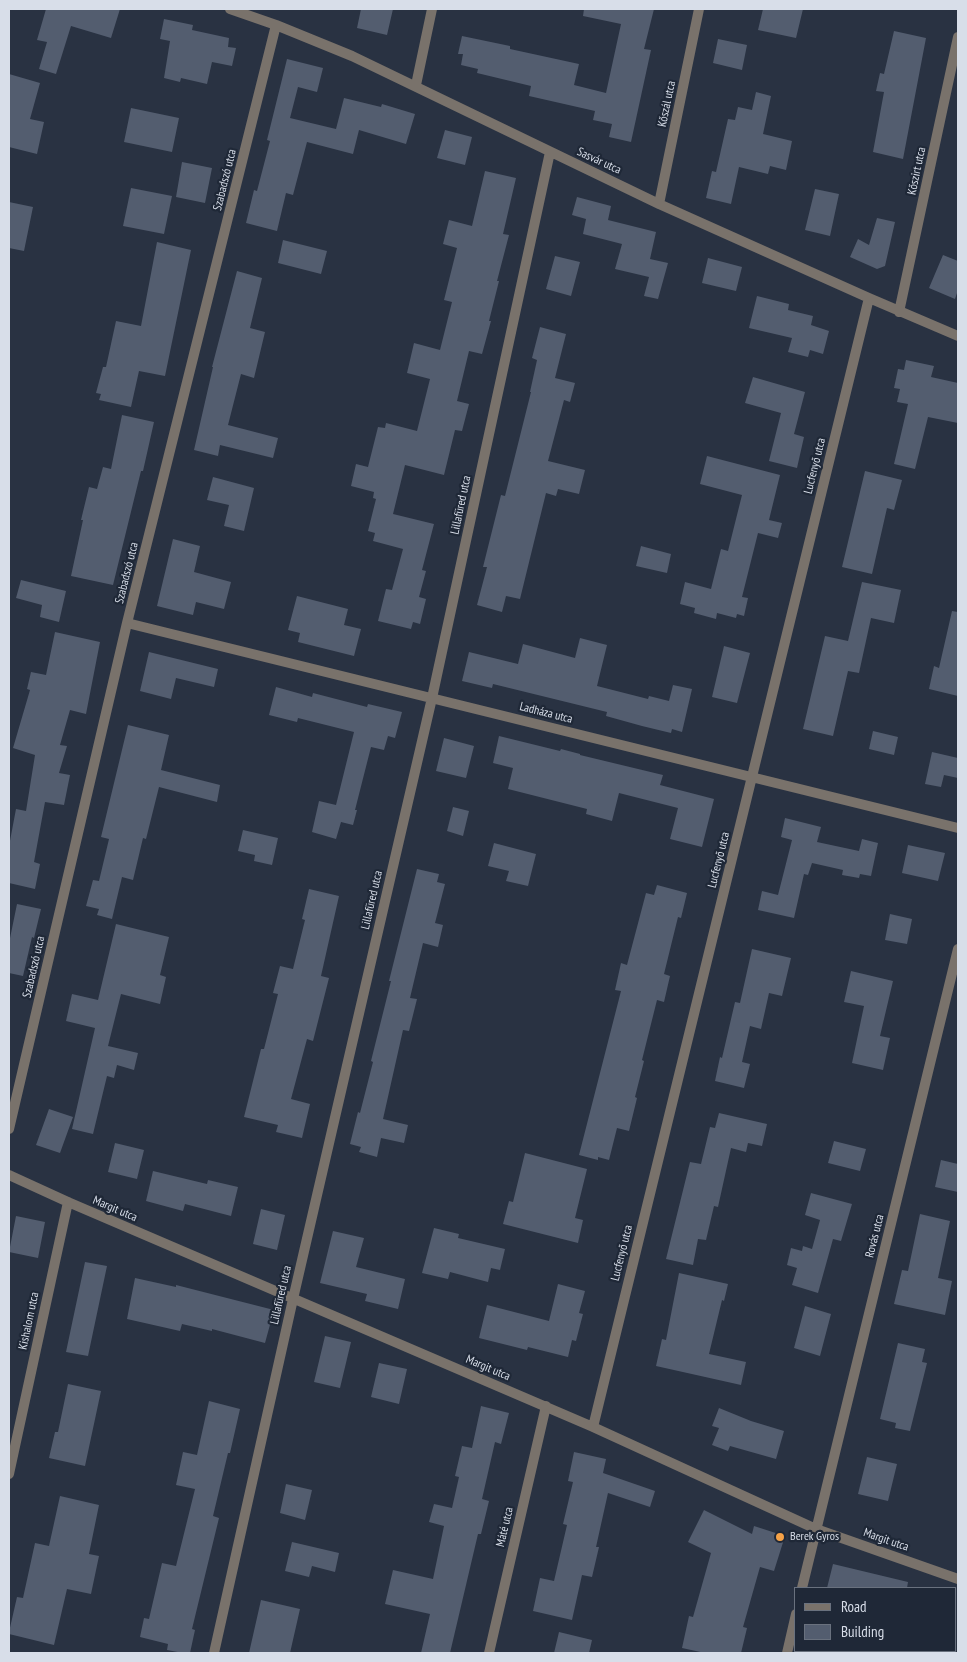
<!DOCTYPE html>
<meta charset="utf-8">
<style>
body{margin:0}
#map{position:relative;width:967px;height:1662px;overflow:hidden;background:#293242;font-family:"PT Sans Narrow",sans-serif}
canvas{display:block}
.frame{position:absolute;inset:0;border:10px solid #d8dee9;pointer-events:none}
.legend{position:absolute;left:794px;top:1587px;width:162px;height:65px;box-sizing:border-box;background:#1f2837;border:1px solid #69717e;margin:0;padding:6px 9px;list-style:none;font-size:15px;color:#d8dee9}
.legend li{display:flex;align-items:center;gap:10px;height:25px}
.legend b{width:25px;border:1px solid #69717e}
</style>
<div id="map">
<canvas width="967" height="1662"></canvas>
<div class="frame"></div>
<ul class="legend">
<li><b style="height:6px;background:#79726b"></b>Road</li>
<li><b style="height:14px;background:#535d6f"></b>Building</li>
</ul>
</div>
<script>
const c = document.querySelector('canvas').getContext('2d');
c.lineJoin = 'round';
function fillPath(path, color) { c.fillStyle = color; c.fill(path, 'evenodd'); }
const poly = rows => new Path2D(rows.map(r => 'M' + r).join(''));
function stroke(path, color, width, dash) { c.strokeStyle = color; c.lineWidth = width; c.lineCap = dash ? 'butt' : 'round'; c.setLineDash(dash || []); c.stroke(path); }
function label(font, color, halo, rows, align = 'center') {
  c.font = font + ' "PT Sans Narrow",sans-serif'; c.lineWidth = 4.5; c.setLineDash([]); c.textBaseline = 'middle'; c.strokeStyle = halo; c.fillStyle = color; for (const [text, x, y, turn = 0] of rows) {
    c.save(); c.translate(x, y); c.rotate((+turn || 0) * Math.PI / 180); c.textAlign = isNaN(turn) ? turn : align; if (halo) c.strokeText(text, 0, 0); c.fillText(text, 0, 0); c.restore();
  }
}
fillPath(poly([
 [46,9,120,9,111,38,71,26,56,74,39,69,47,42,37,40],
 [361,9,393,9,387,35,357,28],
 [584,9,654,9,644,49,651,50,631,142,609,137,612,124,593,120,595,111,529,96,531,86,477,73,478,69,461,65,463,54,458,54,462,36,510,46,510,49,579,64,574,85,606,93,621,24,583,16],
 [763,9,803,9,796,38,758,30],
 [164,19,193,25,192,30,229,38,228,47,236,48,232,66,212,62,207,84,181,78,180,82,164,78,170,41,160,39],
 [894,31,926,38,903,159,873,152,884,92,876,91,880,73,884,74],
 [718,39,747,45,742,70,713,63],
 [287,59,323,68,317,92,298,87,290,118,336,129,344,98,381,107,382,104,415,114,406,144,359,130,353,154,307,142,293,195,286,193,277,231,246,223,254,190,257,191,270,141,267,140],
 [9,74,40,83,30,119,44,122,37,154,9,147],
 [756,92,771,96,763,134,792,141,786,170,770,166,768,174,739,167,731,204,706,198,712,171,716,172,728,119,735,120,738,107,752,110],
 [131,108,179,118,172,152,124,142],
 [445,130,472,137,465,165,437,158],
 [182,162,212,168,205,203,176,197],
 [485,171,516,178,503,234,509,235,497,281,499,281,489,321,491,321,482,354,469,351,457,401,469,404,462,431,455,430,444,475,405,465,393,514,434,524,422,570,426,571,419,597,426,599,420,624,413,622,411,629,378,621,386,589,392,590,403,549,373,541,375,533,368,531,376,499,373,498,374,492,351,486,356,464,368,467,378,427,385,428,386,423,417,431,430,379,407,373,414,343,440,350,452,302,444,300,457,248,443,244,449,220,472,226],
 [131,188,172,196,164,234,123,226],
 [815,189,839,194,830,236,805,230],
 [577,197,611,206,608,220,656,232,650,259,668,263,658,299,644,296,649,277,615,269,622,244,583,234,586,219,572,215],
 [9,202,33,207,24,251,9,248],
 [877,218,895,222,885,266,877,269,850,257,858,239,869,245],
 [283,240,327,251,321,274,278,263],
 [157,242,191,250,165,376,139,371,131,407,99,400,101,394,96,393,103,367,106,367,116,321,141,326],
 [943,255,958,261,958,290,955,299,929,288],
 [555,256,580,262,571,296,546,289],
 [708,258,742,267,736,291,702,283],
 [237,271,262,278,250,328,265,332,254,378,241,374,228,425,278,438,273,458,220,445,218,456,194,450,213,367,212,367],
 [757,296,789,304,788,310,813,316,811,325,829,331,823,354,810,350,808,357,788,352,792,338,749,328],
 [540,327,566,334,555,378,575,383,570,402,564,400,548,461,585,470,579,494,558,489,556,496,546,493,520,599,506,596,502,612,477,605,487,567,483,567,501,495,505,496,531,392,530,392,537,360,532,358],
 [906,360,934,366,931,377,958,383,958,423,928,417,915,469,894,464,908,404,897,402,900,389,894,388,898,369,904,370],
 [753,377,805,392,794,434,804,437,797,468,769,461,781,413,745,403],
 [122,415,154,422,143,471,141,471,113,585,71,576,83,520,81,520,89,487,97,489,103,467,111,469],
 [707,456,780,475,769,520,782,523,778,538,758,533,742,597,748,598,744,616,737,614,736,618,717,613,716,619,694,613,695,608,680,604,685,582,711,589,721,549,728,551,742,495,700,484],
 [865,471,902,480,894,510,887,508,872,574,842,567],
 [213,477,254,488,244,531,224,526,229,505,207,500],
 [173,539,200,546,194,572,231,582,224,609,196,602,193,615,157,606],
 [641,546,671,554,667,573,636,566],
 [21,580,66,591,59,622,40,617,42,605,16,598],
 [862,582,901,590,894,623,871,618,859,673,848,671,833,736,803,729,825,636,848,641],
 [297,596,348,609,344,625,361,629,354,656,298,642,300,633,288,630],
 [952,611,958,612,958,696,929,689,934,666,939,668],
 [55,632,100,642,86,714,70,710,60,745,67,746,59,773,70,775,64,805,45,802,34,862,40,864,35,889,9,883,9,846,16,809,26,811,35,755,13,748,30,690,27,689,31,672,46,675],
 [580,638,607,645,597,686,648,699,649,696,669,701,673,685,692,689,682,732,672,729,671,733,642,726,606,716,607,712,493,684,492,688,462,681,469,652,518,664,523,644,575,658],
 [724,646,750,653,737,703,712,697],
 [149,652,218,669,214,687,176,678,171,699,140,691],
 [276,687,312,697,313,693,367,707,368,704,402,712,395,738,388,736,384,750,371,747,355,810,357,810,353,825,341,822,336,839,312,832,319,801,336,805,354,732,298,718,297,722,269,715],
 [128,725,169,735,161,770,220,785,217,802,159,787,146,839,143,838,133,880,122,877,112,919,97,915,99,909,86,906,93,880,99,881,109,839,101,837],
 [873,731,898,737,894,755,869,749],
 [499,736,560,751,561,749,580,754,580,755,663,775,660,785,714,799,702,847,670,839,678,808,619,793,612,821,586,814,587,809,508,789,513,768,493,763],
 [444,738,474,746,466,778,436,771],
 [932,752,958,758,958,778,944,775,941,787,925,784],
 [453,807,469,811,463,836,447,831],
 [785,818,821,827,817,842,859,851,862,839,878,843,871,876,860,874,859,878,842,875,843,870,812,863,808,875,804,874,794,918,758,910,762,891,778,895,792,840,781,837],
 [243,830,278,838,272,865,254,861,255,855,238,851],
 [494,843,536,854,528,886,506,881,509,871,488,866],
 [908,845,945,853,938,881,902,873],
 [417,869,439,874,437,882,445,884,435,923,443,925,438,947,423,943,410,998,417,999,409,1031,403,1030,383,1119,408,1125,404,1143,381,1138,377,1157,359,1152,361,1147,350,1144,358,1112,360,1113,373,1062,371,1061,391,981,389,981],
 [657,885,687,893,681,918,678,917,664,974,670,976,664,1002,657,1000,642,1060,644,1061,635,1097,637,1098,629,1131,617,1128,609,1160,598,1157,598,1160,579,1155,621,991,615,990,621,963,627,965,646,893,654,895],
 [309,889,339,896,321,976,329,978,313,1041,307,1039,291,1099,310,1104,302,1138,276,1132,278,1125,244,1117,261,1049,264,1049,278,994,273,993,280,966,293,969,305,920,302,919],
 [17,904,41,909,34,938,32,937,23,976,9,973,9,943],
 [890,914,912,919,907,944,885,940],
 [116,924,169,937,160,975,166,977,160,1004,121,994,108,1046,138,1053,134,1070,117,1065,114,1078,107,1076,93,1134,72,1129,95,1028,66,1021,72,994,98,1000],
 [752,949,791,958,782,996,769,993,761,1029,750,1026,742,1062,750,1064,744,1088,715,1081,720,1057,722,1058,735,1002,740,1003],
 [851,971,893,981,880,1036,890,1038,883,1070,852,1063,864,1006,844,1002],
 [49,1109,73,1117,60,1153,36,1145],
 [719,1113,767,1124,762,1146,748,1143,746,1152,731,1148,718,1207,714,1206,706,1240,698,1239,693,1265,666,1259,690,1162,701,1164,710,1127,715,1128],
 [834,1141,866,1149,860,1171,828,1163],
 [115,1143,144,1150,137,1179,108,1172],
 [525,1153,587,1169,575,1218,583,1220,578,1243,503,1224,509,1201,513,1202],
 [941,1160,958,1164,958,1192,935,1187],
 [153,1171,207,1184,208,1180,238,1187,231,1216,185,1204,183,1211,146,1201],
 [811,1193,852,1204,841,1241,833,1239,818,1293,792,1285,797,1268,787,1265,791,1248,802,1251,803,1246,812,1249,820,1220,805,1215],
 [261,1209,285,1215,277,1250,253,1244],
 [920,1214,950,1221,938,1278,952,1281,945,1315,894,1304,902,1270,908,1271],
 [16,1216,45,1222,38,1258,9,1252],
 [434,1228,459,1234,458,1238,505,1249,500,1270,491,1268,488,1282,450,1272,448,1279,422,1273],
 [333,1231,364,1238,356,1267,405,1279,398,1309,365,1301,367,1294,320,1283],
 [85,1262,107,1266,88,1356,66,1352],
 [679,1273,728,1284,724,1301,722,1300,709,1354,746,1362,741,1385,656,1366,662,1339,666,1340],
 [135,1278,176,1287,176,1285,274,1310,265,1343,212,1329,212,1331,182,1324,180,1331,127,1319],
 [558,1284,585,1291,579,1313,583,1314,576,1341,572,1340,568,1357,528,1347,527,1350,479,1338,487,1305,549,1321],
 [805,1306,831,1314,820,1356,794,1348],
 [325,1336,351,1342,340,1388,314,1382],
 [898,1343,925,1349,922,1362,927,1363,910,1431,895,1428,896,1423,880,1419],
 [379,1363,407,1369,399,1404,371,1397],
 [68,1384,101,1391,85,1466,49,1458,55,1432,58,1432],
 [209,1401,240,1409,230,1453,228,1453,213,1516,219,1518,192,1629,195,1630,190,1653,183,1653,167,1650,168,1644,140,1637,144,1618,149,1619,162,1563,176,1566,195,1489,176,1485,183,1452,197,1455],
 [481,1406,509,1413,501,1444,495,1442,482,1499,489,1501,481,1534,478,1534,450,1653,421,1653,430,1614,385,1604,393,1570,433,1579,444,1526,429,1522,434,1504,452,1508,459,1477,455,1476,462,1446,472,1448],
 [719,1408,751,1421,784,1431,776,1459,730,1446,728,1451,712,1445,719,1428,712,1426],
 [574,1452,606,1459,603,1473,655,1491,650,1507,608,1493,596,1547,599,1547,592,1577,582,1575,572,1620,533,1611,540,1578,554,1581,567,1525,563,1524,573,1482,568,1481],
 [867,1457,897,1464,888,1501,858,1494],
 [286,1484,312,1490,305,1520,280,1513],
 [60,1496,99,1505,89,1554,99,1556,91,1594,67,1589,54,1645,9,1634,9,1632,17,1597,23,1598,35,1543,49,1546],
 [704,1510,752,1534,754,1526,785,1536,774,1571,760,1567,743,1627,747,1628,741,1653,705,1653,682,1648,689,1616,693,1617,711,1553,688,1542],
 [292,1542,339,1553,335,1572,312,1566,309,1577,285,1571],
 [833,1564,908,1582,907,1588,827,1588],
 [261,1600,300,1609,290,1653,249,1653],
 [559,1632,592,1640,589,1653,554,1653]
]), '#535d6f');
stroke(poly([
 [230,9,276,25,352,56,659,204,869,298,958,336],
 [416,85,432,9],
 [659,204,699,9],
 [899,312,958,37],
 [127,623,958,828],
 [9,1129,127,623,276,25],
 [9,1175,68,1202,593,1427,816,1529,958,1579],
 [593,1427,869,298],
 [9,1474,68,1202],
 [802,1588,958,949],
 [214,1653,293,1299,432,698,550,152],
 [489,1653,546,1406],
 [787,1653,796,1614]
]), '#79726b', 10);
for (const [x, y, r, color] of [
 [780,1537,5,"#f6a247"]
]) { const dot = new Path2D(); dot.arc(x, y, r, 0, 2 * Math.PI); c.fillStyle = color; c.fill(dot); stroke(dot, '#1f2837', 2); }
label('12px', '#d8dee9', '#1f2837', [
 ["Kőszál utca",667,104,-78],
 ["Sasvár utca",599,161,25],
 ["Kőszirt utca",917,171,-78],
 ["Szabadszó utca",225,180,-76],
 ["Lucfenyő utca",815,466,-76],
 ["Lillafüred utca",461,505,-78],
 ["Szabadszó utca",127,573,-76],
 ["Ladháza utca",546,713,14],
 ["Lucfenyő utca",719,860,-76],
 ["Lillafüred utca",372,900,-77],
 ["Szabadszó utca",34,967,-77],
 ["Margit utca",115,1209,23],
 ["Rovás utca",875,1236,-76],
 ["Lucfenyő utca",622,1253,-76],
 ["Lillafüred utca",281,1295,-77],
 ["Kishalom utca",29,1321,-78],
 ["Margit utca",488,1368,23],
 ["Máté utca",505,1527,-77],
 ["Margit utca",886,1540,19]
]);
label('12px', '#d8dee9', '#1f2837', [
 ["Berek Gyros",790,1537]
], 'left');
</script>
